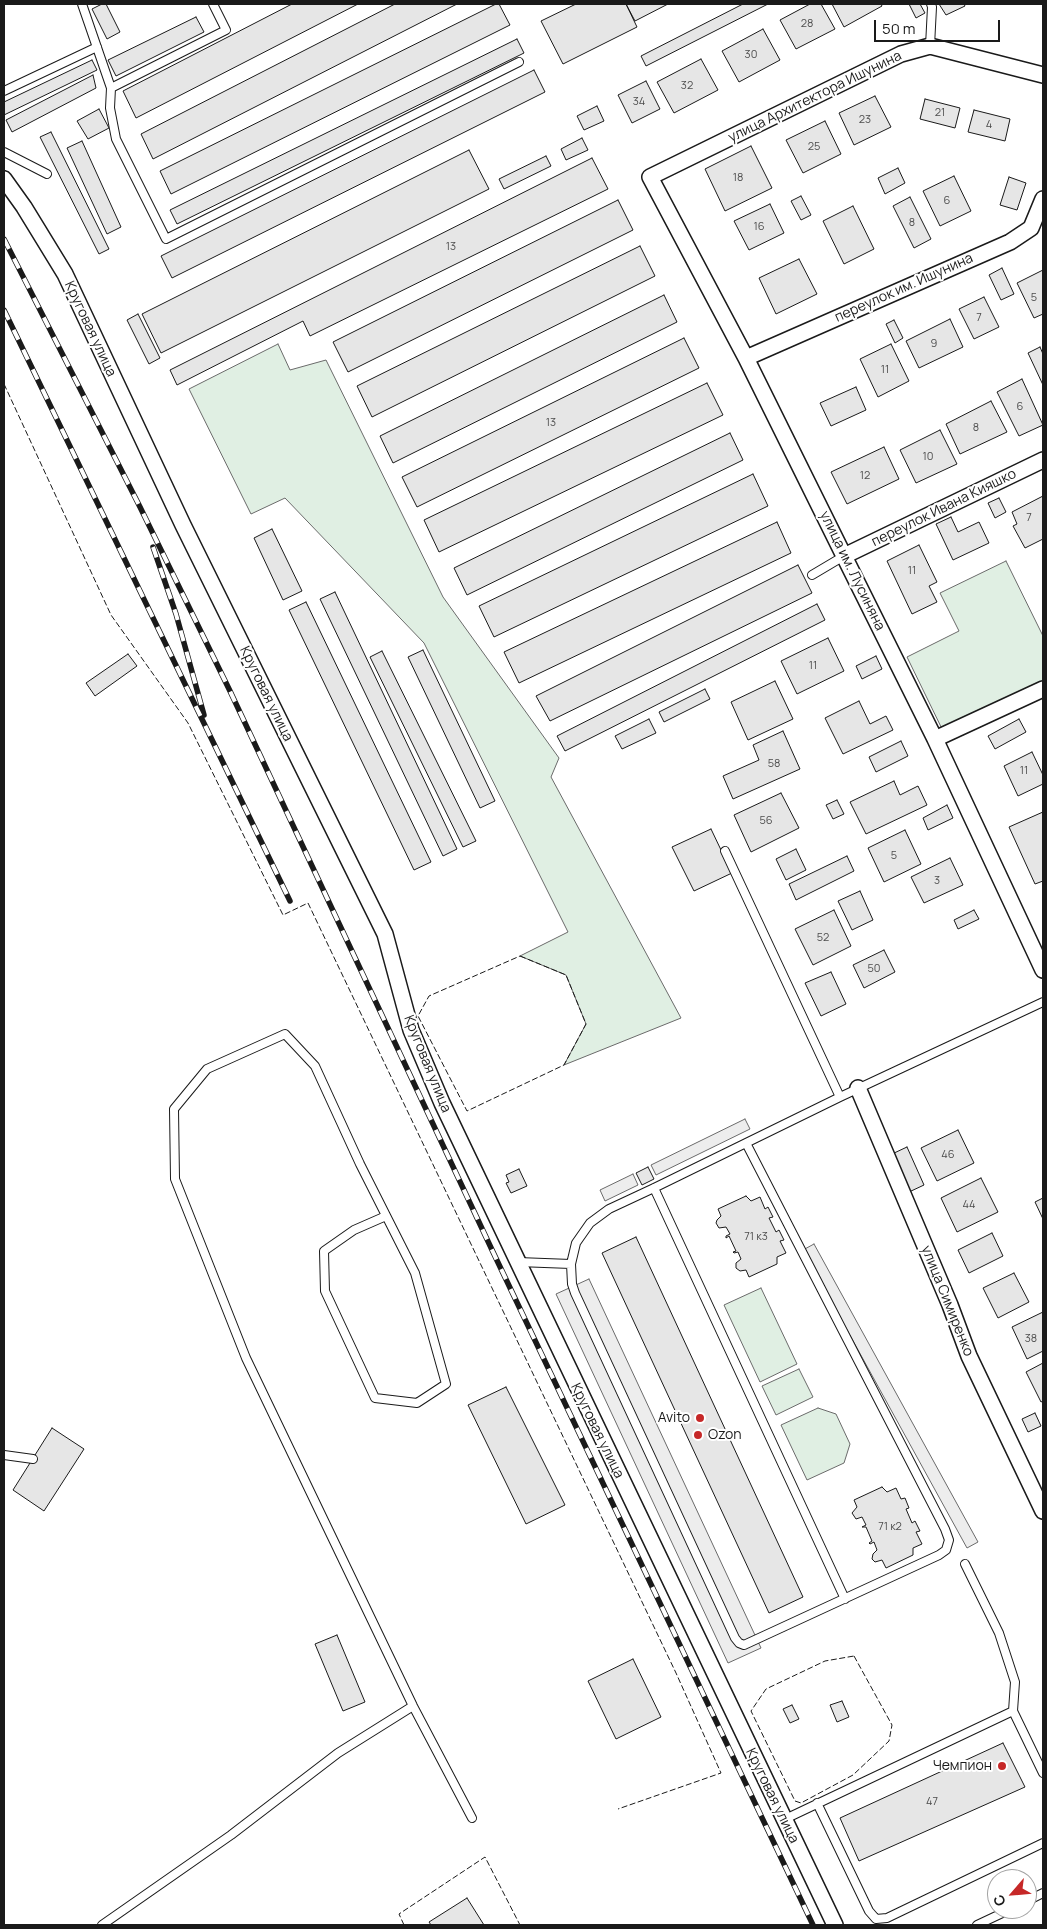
<!DOCTYPE html>
<meta charset="utf-8">
<style>
body{margin:0}
#map{position:relative;width:1047px;height:1929px;overflow:hidden;background:#fff;font-family:Manrope,sans-serif}
canvas{display:block}
.frame{position:absolute;inset:0;border:5px solid #1a1a1a;pointer-events:none}
.north{position:absolute;left:987px;top:1869px;width:50px;height:50px;box-sizing:border-box;background:#fff;border:1px solid #a3a3a3;border-radius:50%;rotate:243deg;font-size:14px;font-weight:700;line-height:20px;text-align:center;color:#1a1a1a}
.north::after{content:'';display:block;margin:auto;width:18px;height:22px;background:#c62828;clip-path:polygon(50% 0,100% 100%,50% 72%,0 100%)}
.scale{position:absolute;left:874px;top:20px;width:126px;height:22px;box-sizing:border-box;border:2px solid #1a1a1a;border-top:0;padding-left:6px;font-size:15px;line-height:18px;white-space:nowrap;color:#1a1a1a;-webkit-text-stroke:4px #fff;paint-order:stroke}
</style>
<div id="map">
<canvas width="1047" height="1929"></canvas>
<div class="frame"></div>
<div class="north">С</div>
<div class="scale">50 m</div>
</div>
<script>
const c = document.querySelector('canvas').getContext('2d');
c.lineJoin = 'round';
function fillPath(path, color) { c.fillStyle = color; c.fill(path, 'evenodd'); }
const poly = rows => new Path2D(rows.map(r => 'M' + r).join(''));
function stroke(path, color, width, dash) { c.strokeStyle = color; c.lineWidth = width; c.lineCap = dash ? 'butt' : 'round'; c.setLineDash(dash || []); c.stroke(path); }
function label(font, color, halo, rows, align = 'center') {
  c.font = font + ' Manrope,sans-serif'; c.lineWidth = 4; c.setLineDash([]); c.textBaseline = 'middle'; c.strokeStyle = halo; c.fillStyle = color; for (const [text, x, y, turn = 0] of rows) {
    c.save(); c.translate(x, y); c.rotate((+turn || 0) * Math.PI / 180); c.textAlign = isNaN(turn) ? turn : align; if (halo) c.strokeText(text, 0, 0); c.fillText(text, 0, 0); c.restore();
  }
}
const green = poly([
 [278,344,290,370,326,360,443,597,559,758,551,777,681,1018,564,1065,586,1024,566,975,520,956,568,932,424,643,285,498,251,514,189,389,278,344],
 [1006,561,1043,636,1043,683,944,733,907,657,959,631,940,593,1006,561],
 [761,1288,797,1364,760,1382,724,1305,761,1288],
 [799,1369,813,1397,776,1415,762,1386,799,1369],
 [818,1408,836,1414,850,1444,844,1463,807,1480,781,1425,818,1408]
]);
fillPath(green, '#e0efe3');
stroke(green, '#6a6a6a', 1);
const parking = poly([
 [745,1119,750,1129,656,1175,651,1165,745,1119],
 [633,1174,638,1185,605,1201,600,1190,633,1174],
 [814,1244,978,1542,967,1548,803,1250,814,1244],
 [589,1279,761,1648,728,1663,556,1294,589,1279]
]);
fillPath(parking, '#ededed');
stroke(parking, '#6a6a6a', 1);
const building = poly([
 [102,4,106,4,120,32,107,39,92,9,102,4],
 [292,4,358,4,136,118,123,91,292,4],
 [395,4,457,4,153,159,141,134,395,4],
 [496,4,499,4,510,25,171,194,160,171,496,4],
 [576,4,626,4,637,27,563,64,541,21,576,4],
 [626,4,668,4,635,21,626,4],
 [743,4,768,4,646,66,641,56,743,4],
 [810,4,821,4,835,29,796,49,780,20,810,4],
 [832,4,881,4,882,6,844,27,832,4],
 [909,4,920,4,925,13,916,18,909,4],
 [939,4,964,4,965,6,946,15,939,4],
 [196,17,204,32,116,76,108,60,196,17],
 [763,29,780,60,739,82,722,51,763,29],
 [517,39,524,53,177,224,170,210,517,39],
 [701,59,718,90,674,113,657,82,701,59],
 [92,60,97,70,4,115,4,102,92,60],
 [534,70,545,92,172,278,161,256,534,70],
 [93,75,96,88,12,132,6,120,93,75],
 [646,81,660,109,632,123,618,95,646,81],
 [875,96,891,127,854,145,839,113,875,96],
 [925,99,960,108,955,128,920,119,925,99],
 [597,106,604,121,584,130,577,116,597,106],
 [99,109,109,128,88,139,77,121,99,109],
 [974,110,1010,119,1005,141,968,132,974,110],
 [825,121,841,154,803,173,786,140,825,121],
 [51,132,109,249,99,254,40,137,51,132],
 [582,138,588,150,566,160,561,149,582,138],
 [82,141,121,227,107,234,67,148,82,141],
 [751,146,772,188,725,211,705,169,751,146],
 [469,150,489,189,161,353,142,314,469,150],
 [546,156,551,166,504,189,499,179,546,156],
 [592,158,608,189,310,336,303,321,177,385,170,370,592,158],
 [898,168,905,183,885,194,878,178,898,168],
 [954,176,971,211,940,226,923,191,954,176],
 [1009,177,1026,183,1017,210,1000,205,1009,177],
 [801,196,811,215,801,220,791,201,801,196],
 [910,197,931,239,914,248,893,206,910,197],
 [618,200,633,230,348,372,333,342,618,200],
 [770,204,784,233,749,250,734,221,770,204],
 [853,206,874,249,844,264,823,221,853,206],
 [640,246,655,276,372,417,357,386,640,246],
 [799,259,817,294,776,314,759,278,799,259],
 [1002,268,1014,294,1001,300,989,275,1002,268],
 [1043,270,1043,314,1034,318,1017,283,1043,270],
 [664,295,677,322,393,463,380,436,664,295],
 [984,297,999,327,974,339,959,309,984,297],
 [138,314,160,358,149,364,127,320,138,314],
 [950,319,963,347,919,368,906,341,950,319],
 [894,320,903,338,895,343,886,324,894,320],
 [684,338,699,368,417,507,402,477,684,338],
 [891,344,909,381,878,397,860,359,891,344],
 [1040,347,1043,354,1043,385,1028,353,1040,347],
 [1022,379,1043,425,1019,436,997,392,1022,379],
 [707,383,723,415,439,552,424,520,707,383],
 [856,387,866,410,831,426,820,403,856,387],
 [991,401,1007,432,960,454,946,424,991,401],
 [940,430,957,464,916,483,900,450,940,430],
 [730,433,743,460,467,595,454,568,730,433],
 [884,447,899,479,847,504,831,472,884,447],
 [753,474,768,506,494,637,479,606,753,474],
 [1043,496,1043,539,1025,548,1013,526,1017,524,1012,512,1043,496],
 [999,498,1006,512,995,518,988,503,999,498],
 [951,517,958,532,979,522,989,543,953,560,936,524,951,517],
 [777,522,791,553,519,683,504,652,777,522],
 [272,529,302,591,283,600,254,538,272,529],
 [919,545,937,582,929,586,937,602,912,614,887,561,919,545],
 [798,565,812,593,550,721,536,696,798,565],
 [335,592,457,849,443,856,320,599,335,592],
 [306,602,431,862,414,870,289,610,306,602],
 [817,604,825,620,565,751,557,736,817,604],
 [828,638,844,671,797,694,781,661,828,638],
 [423,650,495,801,480,808,408,657,423,650],
 [382,651,476,841,463,847,370,657,382,651],
 [128,654,137,666,95,696,86,683,128,654],
 [876,656,882,669,862,679,856,666,876,656],
 [775,681,793,719,748,740,731,702,775,681],
 [705,689,710,699,664,722,659,712,705,689],
 [859,701,870,724,886,716,893,730,843,754,825,718,859,701],
 [649,719,656,733,622,749,615,736,649,719],
 [1019,719,1026,732,995,749,988,736,1019,719],
 [783,731,800,769,733,799,723,776,759,760,753,745,783,731],
 [901,741,908,756,876,772,869,757,901,741],
 [1032,752,1043,775,1043,784,1018,796,1004,766,1032,752],
 [894,781,900,795,918,786,927,805,866,834,850,802,894,781],
 [781,793,799,828,751,852,734,815,781,793],
 [837,800,844,814,833,819,826,805,837,800],
 [947,805,953,818,928,830,923,818,947,805],
 [1043,812,1043,881,1035,884,1009,827,1043,812],
 [711,829,732,873,694,891,672,847,711,829],
 [905,830,921,864,884,882,868,848,905,830],
 [796,849,806,870,786,880,776,859,796,849],
 [847,856,854,871,796,900,789,884,847,856],
 [950,858,963,885,924,903,911,877,950,858],
 [860,891,873,920,852,930,838,901,860,891],
 [834,910,851,946,813,965,795,929,834,910],
 [974,910,979,919,958,929,954,920,974,910],
 [884,950,895,972,864,988,853,965,884,950],
 [831,972,846,1004,821,1016,805,983,831,972],
 [958,1130,974,1163,937,1181,921,1148,958,1130],
 [907,1147,924,1185,909,1192,892,1154,907,1147],
 [648,1167,654,1179,642,1185,636,1173,648,1167],
 [519,1169,527,1186,511,1193,506,1183,509,1182,506,1175,519,1169],
 [981,1178,998,1212,957,1232,941,1198,981,1178],
 [746,1196,751,1201,760,1197,765,1209,768,1207,773,1217,769,1218,776,1232,779,1230,784,1240,780,1241,786,1253,777,1257,777,1264,749,1277,746,1270,740,1271,736,1268,736,1263,741,1259,738,1252,734,1253,733,1252,736,1251,729,1236,726,1238,726,1236,730,1234,726,1227,719,1228,716,1223,717,1220,721,1216,718,1209,746,1196],
 [1043,1198,1043,1219,1035,1202,1043,1198],
 [992,1233,1003,1256,969,1273,958,1250,992,1233],
 [636,1237,803,1597,769,1613,602,1253,636,1237],
 [1014,1273,1029,1302,998,1318,983,1288,1014,1273],
 [1043,1312,1043,1351,1027,1359,1012,1327,1043,1312],
 [1043,1363,1043,1401,1041,1402,1026,1372,1043,1363],
 [506,1387,565,1505,526,1524,468,1405,506,1387],
 [1035,1413,1041,1426,1028,1432,1022,1419,1035,1413],
 [52,1428,84,1449,44,1511,13,1490,52,1428],
 [882,1487,887,1492,896,1488,901,1499,905,1498,909,1508,906,1509,912,1523,915,1521,920,1531,916,1532,922,1544,913,1548,913,1555,886,1568,882,1560,875,1562,872,1559,873,1554,877,1550,874,1542,870,1544,869,1543,872,1541,866,1527,862,1527,866,1525,862,1517,856,1519,852,1513,857,1507,854,1500,882,1487],
 [337,1635,365,1702,343,1711,315,1644,337,1635],
 [633,1659,661,1717,616,1739,588,1681,633,1659],
 [842,1701,849,1717,837,1722,830,1705,842,1701],
 [792,1705,799,1719,790,1723,783,1709,792,1705],
 [1003,1743,1025,1787,859,1861,840,1818,1003,1743],
 [467,1898,484,1925,431,1925,429,1922,467,1898]
]);
fillPath(building, '#e6e6e6');
stroke(building, '#1a1a1a', 1);
const lane = poly([
 [82,4,111,88,110,108,116,139,166,239,519,62],
 [930,46,932,7,931,4],
 [111,88,226,30,213,4],
 [4,91,97,47],
 [4,152,47,174],
 [812,575,844,556],
 [725,851,840,1097],
 [746,1143,945,1529,949,1540,946,1550,939,1555,744,1645,739,1643,735,1638,575,1293,572,1284,571,1264,576,1243,590,1223,609,1209,654,1188,840,1097,1043,1002],
 [654,1188,845,1599],
 [386,1216,354,1230,324,1251,325,1291,375,1398,417,1403,446,1384,415,1273,360,1164,315,1066,285,1034,207,1069,174,1109,175,1179,246,1358,413,1706,472,1818],
 [518,1262,571,1264],
 [4,1455,33,1459],
 [965,1564,999,1633,1015,1682,1013,1711,1043,1773],
 [817,1803,869,1911,876,1919,887,1918,1043,1843],
 [783,1820,1013,1711],
 [1027,1901,1043,1893],
 [102,1925,231,1835,338,1753,413,1706],
 [977,1925,1011,1909]
]);
const street = poly([
 [1043,75,930,46,901,54,650,177,746,358,844,556,935,739,1043,970],
 [4,179,24,207,65,274,183,525,385,934,411,1030,442,1103,835,1925],
 [746,358,1010,242,1031,228,1043,199],
 [844,556,1043,460],
 [935,739,1043,689],
 [858,1088,950,1305,969,1356,1043,1511]
]);
stroke(lane, '#1a1a1a', 10);
stroke(street, '#1a1a1a', 18);
stroke(lane, '#fff', 8);
stroke(street, '#fff', 15);
const rail = poly([
 [4,239,140,507,230,691,493,1252,813,1925],
 [4,310,290,901],
 [153,547,176,614,204,715]
]);
stroke(rail, '#1a1a1a', 5.5);
stroke(rail, '#fff', 4, [11]);
stroke(poly([
 [4,384,111,615,188,723,283,915,308,903,676,1673,721,1773,618,1809],
 [520,956,566,975,586,1024,564,1065,467,1111,418,1016,429,996,520,956],
 [854,1656,892,1725,889,1741,853,1775,801,1803,795,1801,751,1711,766,1689,825,1661,854,1656],
 [404,1925,399,1914,485,1857,520,1925]
]), '#1a1a1a', 1, [6, 2.5]);
for (const [x, y, r, color] of [
 [700,1418,5,"#c62828"],
 [698,1435,5,"#c62828"],
 [1002,1766,5,"#c62828"]
]) { const dot = new Path2D(); dot.arc(x, y, r, 0, 2 * Math.PI); c.fillStyle = color; c.fill(dot); stroke(dot, '#fff', 2); }
label('11px', '#4d4d4d', null, [
 ["28",807,24],
 ["30",751,55],
 ["32",687,86],
 ["34",639,102],
 ["21",940,113],
 ["23",865,120],
 ["4",989,125],
 ["25",814,147],
 ["18",738,178],
 ["6",947,201],
 ["8",912,223],
 ["16",759,227],
 ["13",451,247],
 ["5",1034,298],
 ["7",979,318],
 ["9",934,344],
 ["11",885,370],
 ["6",1020,407],
 ["13",551,423],
 ["8",976,428],
 ["10",928,457],
 ["12",865,476],
 ["7",1029,518],
 ["11",912,571],
 ["11",813,666],
 ["58",774,764],
 ["11",1024,771],
 ["56",766,821],
 ["5",894,856],
 ["3",937,881],
 ["52",823,938],
 ["50",874,969],
 ["46",948,1155],
 ["44",969,1205],
 ["71 к3",756,1237],
 ["38",1031,1339],
 ["71 к2",890,1527],
 ["47",932,1802]
]);
label('14px', '#1a1a1a', '#fff', [
 ["улица Архитектора Ишунина",815,97,-26],
 ["переулок им. Ишунина",904,288,-24],
 ["Круговая улица",90,329,65],
 ["переулок Ивана Кияшко",944,508,-26],
 ["улица им. Лусиняна",852,571,64],
 ["Круговая улица",266,694,64],
 ["Круговая улица",427,1064,68],
 ["улица Симиренко",947,1301,68],
 ["Круговая улица",597,1431,64],
 ["Круговая улица",772,1796,64]
]);
label('14px', '#1a1a1a', '#fff', [
 ["Avito",690,1418],
 ["Ozon",708,1435,"left"],
 ["Чемпион",992,1766]
], 'right');
</script>
